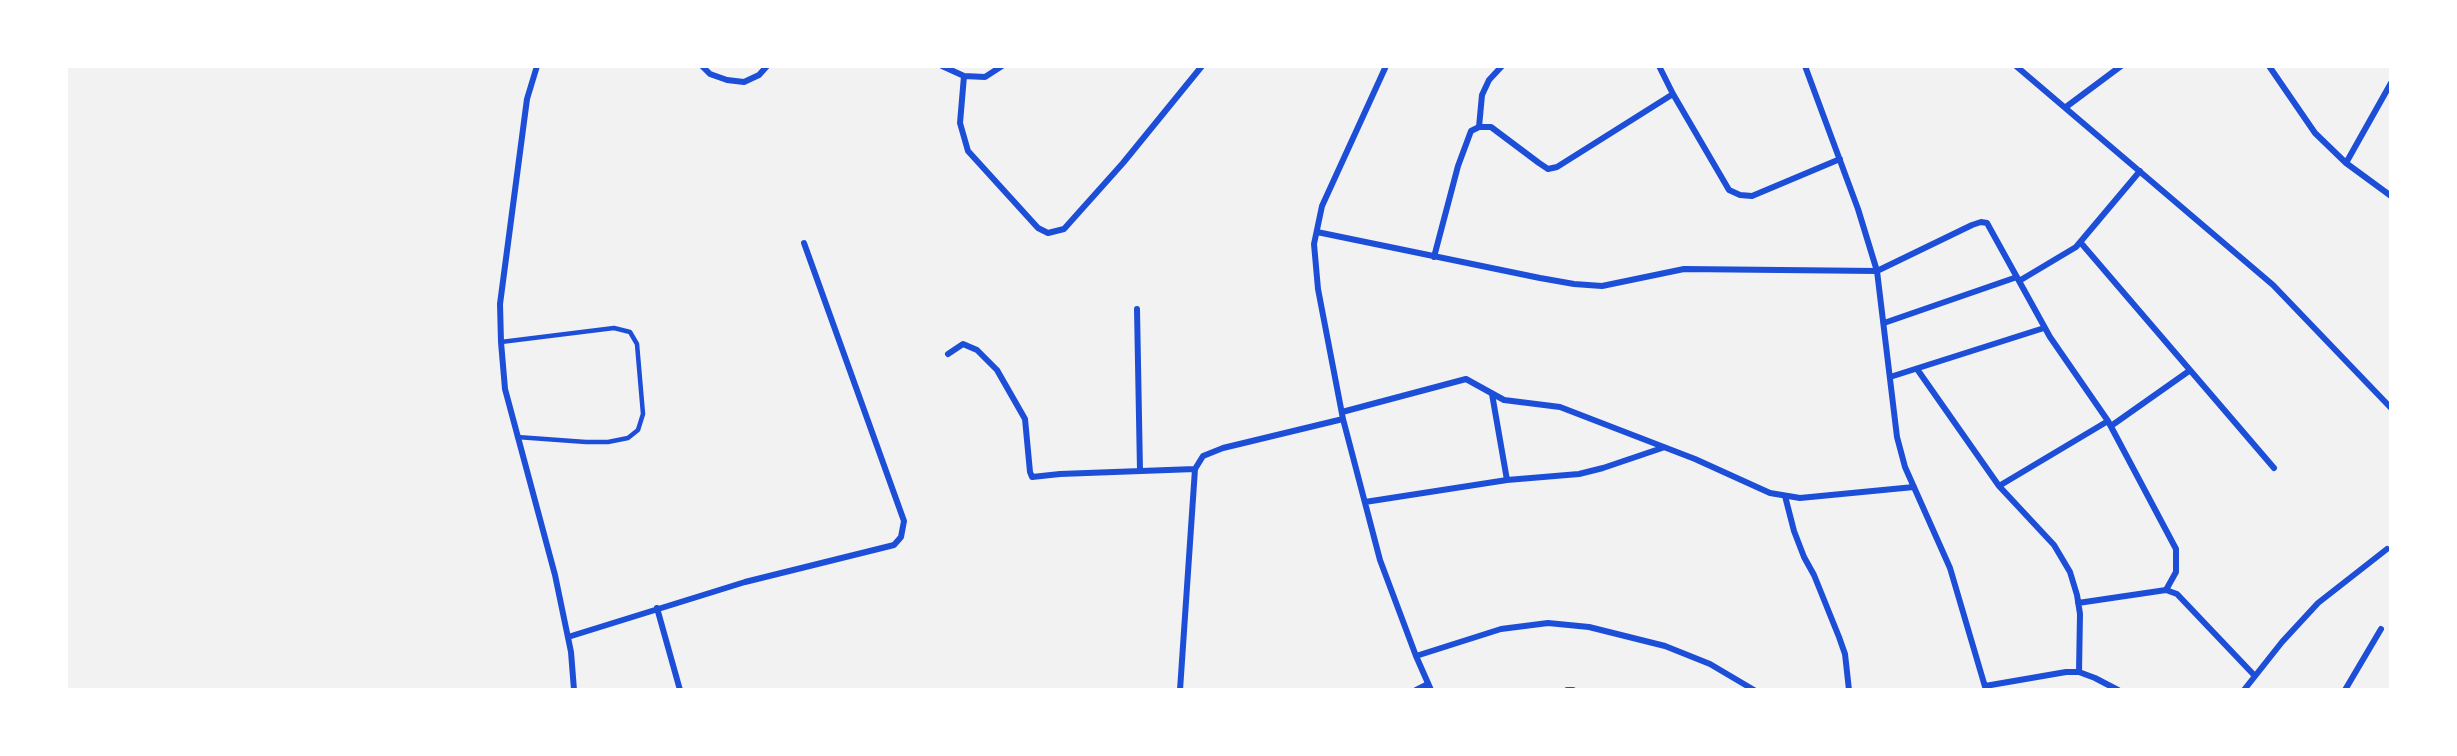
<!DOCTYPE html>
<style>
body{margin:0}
#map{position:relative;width:2457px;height:756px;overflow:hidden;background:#f2f2f2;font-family:"Public Sans",sans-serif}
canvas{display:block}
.frame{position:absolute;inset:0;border:68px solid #fff;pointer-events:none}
</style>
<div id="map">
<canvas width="2457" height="756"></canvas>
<div class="frame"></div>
</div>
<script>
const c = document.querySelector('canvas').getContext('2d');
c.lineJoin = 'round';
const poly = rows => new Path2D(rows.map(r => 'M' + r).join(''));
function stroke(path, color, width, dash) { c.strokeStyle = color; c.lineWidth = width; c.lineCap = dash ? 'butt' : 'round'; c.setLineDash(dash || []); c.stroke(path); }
stroke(poly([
 [501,342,614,328,630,332,637,344,643,414,638,430,628,438,608,442,586,442,517,437]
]), '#1d4ed8', 4.5);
stroke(poly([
 [537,66,527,99,500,304,501,342,505,389,555,575,571,652,574,690],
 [702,66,710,74,727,80,744,82,759,75,767,66],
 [942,66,964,76,985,77,1002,66],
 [1386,66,1322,206,1314,244,1318,289,1343,419,1380,560,1416,656,1431,690],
 [1659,66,1673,94,1729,190,1740,195,1752,196,1840,159],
 [1805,66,1858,209,1877,271,1897,437,1905,467,1950,568,1986,690],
 [2016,66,2273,285,2391,408],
 [2269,66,2315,133,2346,163,2391,196],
 [964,76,960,123,968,151,1038,228,1048,233,1064,229,1123,163,1202,66],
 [2066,107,2121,66],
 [1479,127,1482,95,1489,80,1502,66],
 [2346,163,2391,83],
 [1317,232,1540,278,1574,284,1602,286,1684,269,1877,271,1972,225,1981,222,1987,223,2050,337,2108,421,2176,549,2176,572,2166,590],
 [2081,243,2274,468],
 [1434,257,1458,166,1471,131,1479,127,1491,127,1539,163,1548,169,1557,167,1673,94],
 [2019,281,2076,247,2140,171],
 [1137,309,1140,471],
 [1884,323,2017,277],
 [948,354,963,344,977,350,997,370,1025,419,1030,472,1032,477,1060,474,1195,469],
 [1917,369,1999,486],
 [1890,377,2044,328],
 [1492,394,1507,480],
 [1342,412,1466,379,1504,400,1560,407,1695,459,1770,493,1800,498,1914,487],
 [2111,426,2189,371],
 [1785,496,1794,531,1804,557,1814,575,1839,637,1845,654,1849,690],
 [1365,502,1507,480,1579,474,1603,468,1662,448],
 [2078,603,2166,590,2177,594,2254,675],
 [657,608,680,690],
 [568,637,745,582,894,545,901,537,904,521,804,243],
 [1416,656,1501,629,1548,623,1589,627,1665,646,1710,664,1754,690],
 [2079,672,2080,614,2077,595,2070,572,2054,545,1999,486,2108,421],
 [1985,686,2066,672,2079,672,2095,678,2118,690],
 [1180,690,1195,469,1203,456,1223,448,1343,419],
 [1416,690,1428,684],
 [1567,690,1573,690],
 [2244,690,2282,642,2318,603,2387,549],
 [2345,690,2381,629]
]), '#1d4ed8', 6);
</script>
